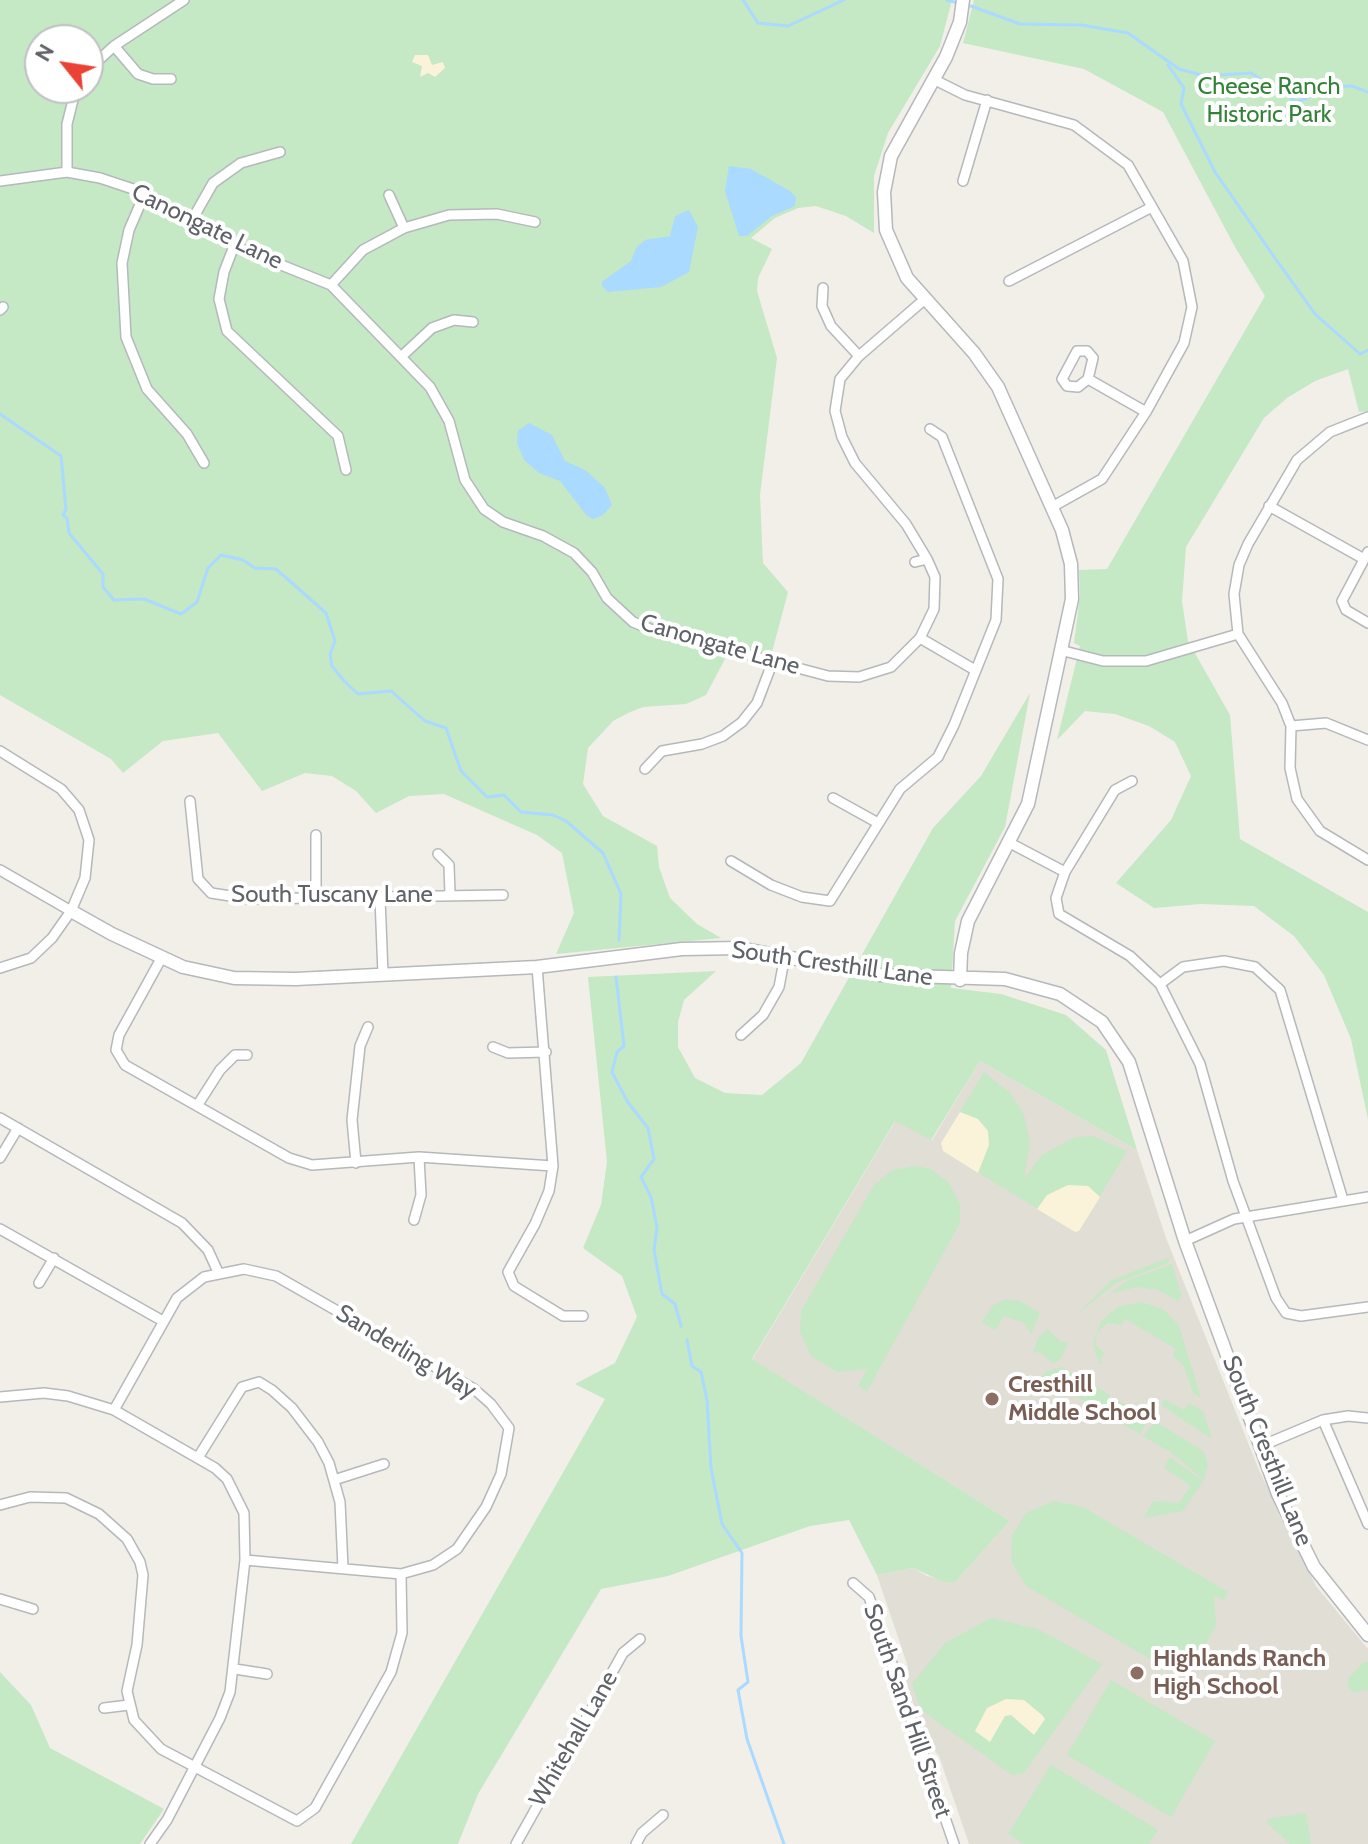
<!DOCTYPE html>
<style>
body{margin:0}
#map{position:relative;width:1368px;height:1844px;overflow:hidden;background:#f1efe8;font-family:Cabin,sans-serif}
canvas{display:block}
.north{position:absolute;left:24px;top:24px;width:80px;height:80px;box-sizing:border-box;background:#fff;border:2px solid #bfc1c3;border-radius:50%;rotate:300deg;font-size:22px;font-weight:700;line-height:32px;text-align:center;color:#5f6368}
.north::after{content:'';display:block;margin:auto;width:28px;height:36px;background:#ea4335;clip-path:polygon(50% 0,100% 100%,50% 72%,0 100%)}
</style>
<div id="map">
<canvas width="1368" height="1844"></canvas>
<div class="north">N</div>
</div>
<script>
const c = document.querySelector('canvas').getContext('2d');
c.lineJoin = 'round';
function fillPath(path, color) { c.fillStyle = color; c.fill(path, 'evenodd'); }
const poly = rows => new Path2D(rows.map(r => 'M' + r).join(''));
function stroke(path, color, width, dash) { c.strokeStyle = color; c.lineWidth = width; c.lineCap = dash ? 'butt' : 'round'; c.setLineDash(dash || []); c.stroke(path); }
function label(font, color, halo, rows, align = 'center') {
  c.font = font + ' Cabin,sans-serif'; c.lineWidth = 8; c.setLineDash([]); c.textBaseline = 'middle'; c.strokeStyle = halo; c.fillStyle = color; for (const [text, x, y, turn = 0] of rows) {
    c.save(); c.translate(x, y); c.rotate((+turn || 0) * Math.PI / 180); c.textAlign = isNaN(turn) ? turn : align; if (halo) c.strokeText(text, 0, 0); c.fillText(text, 0, 0); c.restore();
  }
}
fillPath(poly([
 [980,1061,1137,1150,1166,1238,1259,1470,1316,1586,1368,1649,1368,1844,969,1844,939,1756,926,1740,905,1680,908,1667,877,1575,913,1568,927,1576,955,1582,1010,1521,752,1360,896,1120,932,1140]
]), '#e1ded6');
fillPath(poly([
 [0,0,952,0,940,46,888,133,874,176,874,233,846,216,816,206,798,208,775,218,751,238,772,249,758,278,757,291,777,358,760,495,763,563,788,592,772,652,726,657,706,695,686,704,643,707,628,713,613,721,588,748,583,784,603,816,657,846,659,867,670,898,697,924,721,938,556,954,574,913,562,853,537,835,444,794,409,796,376,813,356,791,332,776,305,773,262,791,218,733,163,741,123,773,111,759,0,695],
 [40,40,88,40,88,88,40,88],
 [974,0,1368,0,1368,411,1359,412,1348,369,1315,381,1287,398,1264,418,1186,547,1182,601,1188,641,1230,715,1240,839,1368,912,1368,1119,1351,1039,1324,975,1294,936,1254,906,1201,904,1154,908,1116,883,1171,820,1191,776,1175,742,1149,726,1115,714,1085,711,1057,740,1080,646,1074,643,1080,596,1079,570,1107,569,1265,296,1235,247,1163,112,1084,69,963,43],
 [1030,693,1005,827,955,921,951,988,1001,994,1066,1015,1106,1050,1137,1150,980,1061,931,1140,895,1121,752,1359,1010,1521,955,1582,944,1582,913,1568,877,1575,849,1520,810,1526,668,1576,601,1589,478,1794,458,1844,351,1844,605,1399,575,1384,615,1363,637,1317,622,1276,583,1248,601,1205,607,1162,588,977,716,971,684,1000,678,1022,678,1047,695,1078,725,1093,762,1095,801,1063,933,828,981,776],
 [984,1072,1010,1093,1024,1115,1030,1142,1024,1178,1042,1155,1075,1137,1093,1136,1127,1151,1079,1231,1075,1232,943,1151,941,1143],
 [914,1166,931,1169,949,1183,960,1204,960,1223,867,1391,858,1386,867,1369,837,1372,811,1356,800,1332,801,1311,874,1185,893,1170],
 [1170,1257,1168,1263,1116,1283,1075,1316,1112,1280],
 [1172,1264,1182,1296,1178,1301,1158,1290,1137,1287,1112,1293,1093,1307,1128,1280],
 [1007,1299,1020,1301,1040,1313,1031,1334,1024,1323,1004,1316,995,1330,982,1322,993,1305],
 [1141,1302,1163,1309,1179,1326,1201,1398,1193,1393,1184,1366,1173,1355,1176,1349,1125,1319,1121,1325,1107,1323,1098,1332,1095,1344,1104,1353,1100,1361,1103,1363,1099,1364,1093,1344,1101,1321,1118,1307],
 [1047,1329,1061,1342,1068,1342,1062,1357,1054,1364,1040,1352,1033,1353,1038,1338],
 [1062,1367,1074,1374,1076,1380,1068,1392,1059,1387,1038,1385,1045,1372],
 [1084,1380,1110,1395,1104,1412,1072,1394],
 [1164,1399,1184,1410,1189,1403,1203,1411,1212,1439,1161,1405],
 [1119,1401,1145,1416,1147,1421,1140,1434,1107,1415],
 [1156,1422,1203,1451,1208,1464,1204,1480,1172,1453,1143,1436],
 [1170,1457,1203,1481,1183,1511,1144,1518,1153,1501,1179,1503,1191,1486,1164,1468],
 [1054,1501,1083,1507,1228,1592,1224,1600,1214,1595,1216,1625,1203,1649,1180,1661,1150,1659,1026,1586,1011,1561,1012,1535,1026,1513],
 [991,1618,1038,1629,1102,1664,1024,1773,1012,1775,921,1710,912,1684,945,1643],
 [1364,1662,1368,1662,1368,1690,1353,1692,1348,1687,1348,1679],
 [0,1672,31,1705,50,1748,164,1809,140,1844,0,1844],
 [1111,1680,1215,1741,1171,1817,1067,1755],
 [1051,1765,1158,1830,1149,1844,1024,1844,1008,1834],
 [1306,1813,1311,1844,1290,1844,1268,1824,1267,1819]
]), '#c5e8c5');
fillPath(poly([
 [415,55,428,55,432,65,443,62,445,68,435,77,428,73,420,77,422,66,412,62],
 [960,1112,978,1119,988,1131,989,1145,978,1173,943,1151,941,1143],
 [1068,1185,1088,1186,1100,1197,1079,1231,1075,1232,1037,1209,1047,1195],
 [1006,1699,1024,1700,1042,1715,1045,1719,1034,1735,1011,1715,1005,1716,990,1742,975,1731,987,1708]
]), '#fbf3d9');
fillPath(poly([
 [729,166,751,169,790,191,796,197,795,206,772,216,747,236,739,236,725,191],
 [689,210,698,227,689,272,661,287,608,292,601,285,603,281,631,261,636,248,645,240,670,236,675,216],
 [529,423,552,435,565,461,585,470,605,488,612,505,603,515,593,519,587,516,560,481,539,473,524,460,517,443,518,431]
]), '#aadaff');
stroke(poly([
 [743,0,758,23,788,26,844,0],
 [947,0,958,3],
 [971,6,1020,24,1081,25,1128,33,1179,69,1205,76,1251,73,1297,102,1332,87,1352,86,1368,92],
 [1168,65,1184,88,1181,104,1215,172,1270,251,1315,314,1360,354,1368,350],
 [0,414,61,456,66,509,63,515,67,518,69,533,103,574,103,587,114,600,144,599,181,614,197,602,208,568,221,555,243,560,255,568,276,569,326,613,335,641,330,654,332,666,344,681,358,694,391,691,425,721,446,728,461,771,487,797,504,795,521,812,553,815,566,821,603,853,621,894,619,940],
 [616,977,624,1046,617,1052,612,1072,627,1101,648,1128,654,1159,641,1177,651,1197,657,1227,654,1250,662,1294,675,1304,681,1326],
 [687,1340,692,1366,701,1372,707,1400,711,1468,722,1524,742,1553,741,1636,748,1682,738,1690,747,1739,784,1844]
]), '#aadaff', 3);
const minor = poly([
 [114,46,138,74,153,79,171,79],
 [88,70,114,46,184,0],
 [933,79,965,95,1074,125,1128,165,1183,261,1192,307,1184,343,1146,412,1102,479,1052,507],
 [67,172,67,124,76,88],
 [0,181,67,172,100,178,145,193,234,246,331,285,430,387,449,421,465,480,484,509,503,522,543,536,574,553,592,572,607,598,633,622,650,629,828,676,859,677,891,667,920,638,934,609,935,577,927,559,906,524,855,463,842,437,835,411,840,379,859,356,925,299],
 [963,181,987,100],
 [145,193,129,230,122,263,126,337,147,389,187,434,204,463],
 [389,195,404,228],
 [192,220,213,183,241,163,280,152],
 [234,246,224,272,219,299,227,331,338,436,346,470],
 [1009,281,1152,207],
 [331,285,363,250,404,228,449,215,497,214,535,222],
 [823,288,822,306,831,326,859,356],
 [0,310,3,307],
 [402,356,432,328,454,320,473,322],
 [1088,379,1078,387,1067,386,1062,379,1077,351,1087,351,1093,358,1088,379,1146,412],
 [1368,417,1330,432,1297,460,1248,544,1239,565,1234,594,1238,634,1282,703,1291,726,1290,768,1297,799,1320,831,1368,860],
 [1269,506,1364,559],
 [1368,552,1342,601,1346,610,1368,623],
 [915,562,927,559],
 [920,638,975,670],
 [1064,651,1103,661,1146,661,1238,634],
 [1291,726,1326,723,1368,740],
 [0,751,61,789,79,810,89,840,85,878,71,911,52,938,31,958,0,968],
 [645,769,662,751,702,744,723,736,742,722,757,703,773,661],
 [1132,781,1115,790,1065,872,1056,898,1059,914,1130,956,1160,984,1200,1064,1233,1181,1276,1298,1286,1313,1301,1316,1368,1307],
 [833,798,878,823],
 [190,801,198,879,211,893,250,899,503,895],
 [316,835,316,899],
 [1010,843,1065,872],
 [438,854,449,865,450,895],
 [731,861,771,885,802,897,830,901,900,789,938,757,954,725,996,620,998,579,942,437,930,429],
 [0,870,71,911],
 [380,898,383,974],
 [162,957,119,1035,116,1050,125,1065,289,1158,312,1165,419,1157,553,1166],
 [537,967,553,1166,549,1191,535,1224,508,1272,514,1286,563,1316,583,1316],
 [1160,984,1183,967,1224,961,1255,967,1280,990,1343,1200],
 [741,1035,763,1015,779,987,785,955],
 [493,1047,508,1053,546,1052],
 [197,1106,220,1070,235,1055,247,1055],
 [0,1118,182,1223,208,1250,218,1272],
 [0,1158,18,1128],
 [356,1163,352,1120,360,1046,368,1027],
 [414,1220,421,1195,419,1157],
 [0,1229,161,1320],
 [1185,1241,1234,1219,1368,1197],
 [39,1283,54,1258],
 [0,1397,44,1393,68,1396,114,1410,215,1468,227,1479,244,1513,245,1560,230,1692,220,1718,167,1820,150,1844],
 [114,1410,177,1298,204,1277,244,1269,276,1276,474,1389,491,1404,509,1428,501,1474,486,1507,457,1549,433,1565,401,1574,245,1560],
 [1323,1420,1368,1524],
 [1261,1446,1323,1420,1348,1416,1368,1418],
 [199,1456,242,1387,259,1382,272,1390,292,1408,318,1442,329,1463,340,1502,343,1568],
 [334,1480,384,1464],
 [0,1505,30,1497,66,1498,99,1514,127,1539,140,1562,143,1575,137,1645,127,1691,134,1720,161,1749,297,1821,315,1808,391,1672,402,1633,401,1574],
 [853,1583,869,1597,954,1844],
 [0,1599,33,1609],
 [235,1669,267,1674],
 [104,1708,129,1705],
 [516,1844,623,1653,640,1639],
 [636,1844,642,1833,663,1815]
]);
const tertiary = poly([
 [71,911,112,934,183,967,234,978,296,979,537,967,682,949,739,948,880,975,1005,979,1060,994,1102,1022,1129,1062,1185,1241,1278,1494,1314,1567,1368,1635],
 [960,980,961,953,968,921,1028,804,1072,599,1071,564,1062,530,998,387,974,353,907,278,886,230,884,192,891,156,946,57,960,22,963,0]
]);
stroke(minor, '#b5b8bc', 12);
stroke(tertiary, '#b5b8bc', 15);
stroke(minor, '#fff', 9);
stroke(tertiary, '#fff', 12);
for (const [x, y, r, color] of [
 [992,1399,8,"#8d6e63"],
 [1137,1673,8,"#8d6e63"]
]) { const dot = new Path2D(); dot.arc(x, y, r, 0, 2 * Math.PI); c.fillStyle = color; c.fill(dot); stroke(dot, '#fff', 3); }
label('24px', '#348238', '#fff', [
 ["Cheese Ranch",1269,87],
 ["Historic Park",1269,115]
]);
label('24px', '#5f6368', '#fff', [
 ["Canongate Lane",207,227,26],
 ["Canongate Lane",720,645,16],
 ["South Tuscany Lane",332,895],
 ["South Cresthill Lane",832,964,8],
 ["Sanderling Way",406,1352,31],
 ["South Cresthill Lane",1267,1451,68],
 ["South Sand Hill Street",907,1711,71],
 ["Whitehall Lane",574,1739,-60]
]);
label('bold 24px', '#785e54', '#fff', [
 ["Cresthill",1008,1385],
 ["Middle School",1008,1413],
 ["Highlands Ranch",1153,1659],
 ["High School",1153,1687]
], 'left');
</script>
